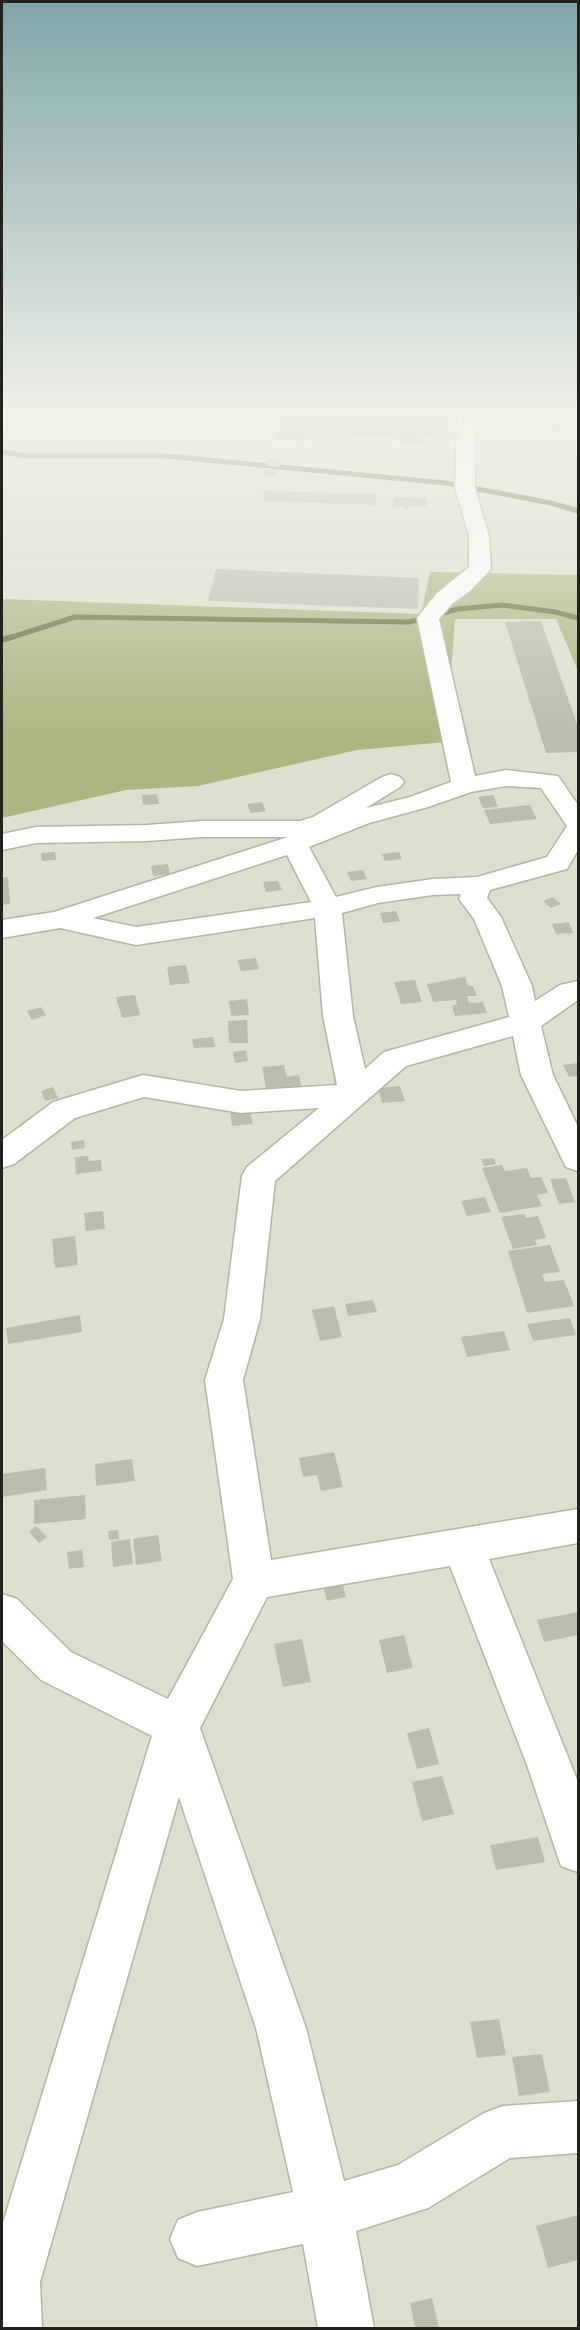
<!DOCTYPE html>
<style>
body{margin:0}
#map{position:relative;width:580px;height:2330px;overflow:hidden;background:#dde0ce;font-family:Barlow,sans-serif}
canvas{display:block}
.frame{position:absolute;inset:0;border:3px solid #22231c;pointer-events:none}
</style>
<div id="map">
<canvas width="580" height="2330"></canvas>
<div class="frame"></div>
</div>
<script>
const c = document.querySelector('canvas').getContext('2d');
c.lineJoin = 'round';
function fillPath(path, color) { c.fillStyle = color; c.fill(path, 'evenodd'); }
const poly = rows => new Path2D(rows.map(r => 'M' + r).join(''));
function stroke(path, color, width, dash) { c.strokeStyle = color; c.lineWidth = width; c.lineCap = dash ? 'butt' : 'round'; c.setLineDash(dash || []); c.stroke(path); }
fillPath(poly([
 [430,572,578,575,578,671,556,619,455,619,446,742,357,750,198,786,126,790,2,818,2,599,421,614]
]), '#adb680');
stroke(poly([
 [481,408,482,411,568,412,578,415],
 [2,452,26,456,166,456,446,483,551,503,578,511],
 [6,639,75,617,409,622,458,609,502,605,555,612,578,618]
]), '#676e3c', 5);
stroke(poly([
 [2,640,11,637]
]), '#676e3c', 6);
fillPath(poly([
 [284,408,453,408,445,439,423,438,423,444,398,443,398,438,310,436,309,442,275,441,277,435,273,435],
 [544,418,557,419,557,422,560,422,560,428,548,427,549,421,544,421],
 [269,459,282,460,279,467,266,466],
 [265,469,278,470,276,477,263,476],
 [264,491,376,494,376,505,263,501],
 [393,497,426,498,427,506,408,506,408,509,404,509,404,506,393,508],
 [216,569,419,578,418,609,208,601],
 [541,621,578,727,578,752,546,753,505,622],
 [157,794,159,804,143,805,142,795],
 [493,795,498,807,483,808,478,797],
 [262,802,266,811,251,813,247,804],
 [530,805,537,819,490,824,484,810],
 [55,852,56,860,42,861,41,853],
 [399,852,402,859,385,861,382,854],
 [168,864,170,874,153,876,151,866],
 [363,870,367,879,351,881,347,872],
 [8,877,10,904,2,905,2,878],
 [278,881,282,890,266,892,263,882],
 [553,897,561,904,551,908,543,901],
 [396,911,400,921,383,923,380,913],
 [569,922,573,933,556,934,552,924],
 [256,958,259,969,241,971,237,960],
 [186,965,190,983,170,985,167,967],
 [465,977,468,986,473,986,477,996,467,996,469,1003,483,1002,487,1013,455,1016,452,1006,457,1004,456,1000,433,1002,427,984],
 [415,980,422,1002,401,1004,394,982],
 [135,995,140,1015,122,1018,116,997],
 [247,999,249,1015,231,1016,229,1001],
 [41,1007,46,1015,32,1020,27,1011],
 [247,1020,248,1043,229,1043,228,1021],
 [213,1037,215,1047,194,1048,192,1039],
 [246,1050,248,1061,235,1063,233,1052],
 [578,1063,578,1076,569,1077,563,1065],
 [284,1065,287,1077,299,1075,302,1088,267,1092,262,1067],
 [400,1086,405,1101,382,1103,378,1088],
 [53,1087,58,1098,45,1101,41,1091],
 [249,1108,253,1124,232,1126,230,1110],
 [84,1140,85,1148,72,1150,71,1142],
 [88,1156,89,1161,101,1160,102,1171,76,1174,75,1157],
 [494,1158,496,1164,484,1166,481,1159],
 [502,1165,505,1171,527,1168,531,1178,541,1177,548,1193,537,1195,542,1206,500,1213,482,1168],
 [566,1178,575,1202,559,1204,550,1179],
 [485,1197,491,1212,467,1216,461,1201],
 [103,1211,105,1229,86,1231,84,1213],
 [524,1214,526,1218,538,1216,546,1238,535,1240,537,1245,513,1249,501,1217],
 [75,1236,78,1265,55,1268,52,1239],
 [550,1245,560,1272,542,1274,545,1282,564,1280,574,1306,527,1313,508,1251],
 [373,1300,377,1312,348,1316,345,1304],
 [334,1306,342,1337,320,1341,312,1310],
 [80,1315,82,1332,8,1344,6,1328],
 [570,1318,576,1335,533,1341,527,1324],
 [504,1331,510,1350,467,1357,461,1337],
 [334,1452,343,1487,321,1491,317,1475,303,1477,299,1458],
 [132,1459,135,1481,96,1486,95,1464],
 [45,1468,47,1490,2,1497,2,1474],
 [85,1495,86,1519,34,1524,34,1500],
 [36,1526,47,1537,39,1543,29,1532],
 [118,1530,119,1539,109,1540,108,1531],
 [158,1535,162,1561,136,1565,133,1539],
 [130,1539,133,1564,113,1567,111,1542],
 [82,1550,84,1567,69,1569,67,1552],
 [342,1582,346,1597,327,1601,323,1585],
 [578,1612,578,1635,544,1642,537,1620],
 [404,1635,413,1668,387,1673,379,1640],
 [302,1639,311,1682,283,1687,274,1644],
 [429,1728,439,1764,417,1769,407,1733],
 [442,1776,454,1814,422,1821,412,1782],
 [538,1837,545,1862,496,1870,490,1845],
 [499,2019,506,2055,477,2058,470,2022],
 [542,2054,550,2092,519,2096,512,2057],
 [578,2215,578,2260,548,2268,536,2226],
 [432,2298,439,2328,415,2328,410,2303]
]), '#bbbead');
const minor = poly([
 [458,408,476,408,475,488,489,536,491,569,470,591,452,604,439,619,475,776,506,770,558,776,578,805,578,850,567,869,490,890,487,898,501,917,532,986,535,1001,560,985,578,981,578,1000,541,1026,553,1075,578,1127,578,1171,566,1167,562,1159,521,1075,513,1036,406,1066,275,1181,260,1319,243,1380,271,1560,578,1509,578,1543,489,1559,578,1782,578,1872,561,1866,527,1765,450,1566,267,1597,200,1728,306,2028,344,2181,398,2165,484,2113,503,2106,578,2101,578,2153,510,2158,428,2208,356,2231,374,2328,318,2328,303,2244,197,2266,178,2258,170,2239,178,2220,197,2212,293,2192,256,2028,179,1797,40,2282,42,2328,2,2328,2,2226,152,1736,41,1680,2,1641,2,1594,17,1599,71,1652,168,1699,233,1579,205,1380,224,1319,242,1176,247,1167,319,1108,241,1113,144,1097,75,1118,14,1164,2,1168,2,1140,53,1102,143,1075,241,1091,337,1085,323,1016,315,918,136,945,60,928,2,938,2,920,54,912,288,837,202,837,147,841,36,843,2,850,2,834,36,827,147,825,202,821,300,821,313,817,382,777,391,774,400,777,404,782,400,787,366,808,410,797,451,782,417,618,436,594,469,567,469,536,455,488,458,408],
 [506,786,541,788,567,826,547,857,477,877,433,879,377,887,336,897,309,847,369,823,428,807,471,792,506,786],
 [287,855,311,902,136,927,93,918,287,855],
 [461,894,459,899,474,919,502,986,509,1017,384,1052,365,1069,353,1016,342,913,378,903,433,895,461,894]
]);
stroke(minor, '#b2b5a4', 3);
fillPath(minor, '#fff');
const sky = c.createLinearGradient(0, 0, 0, 734);
sky.addColorStop(0, '#80a5a8');
sky.addColorStop(0.56, '#f0f1e9');
sky.addColorStop(1, '#f0f1e900');
c.fillStyle = sky;
c.fillRect(0, 0, 580, 734);
</script>
